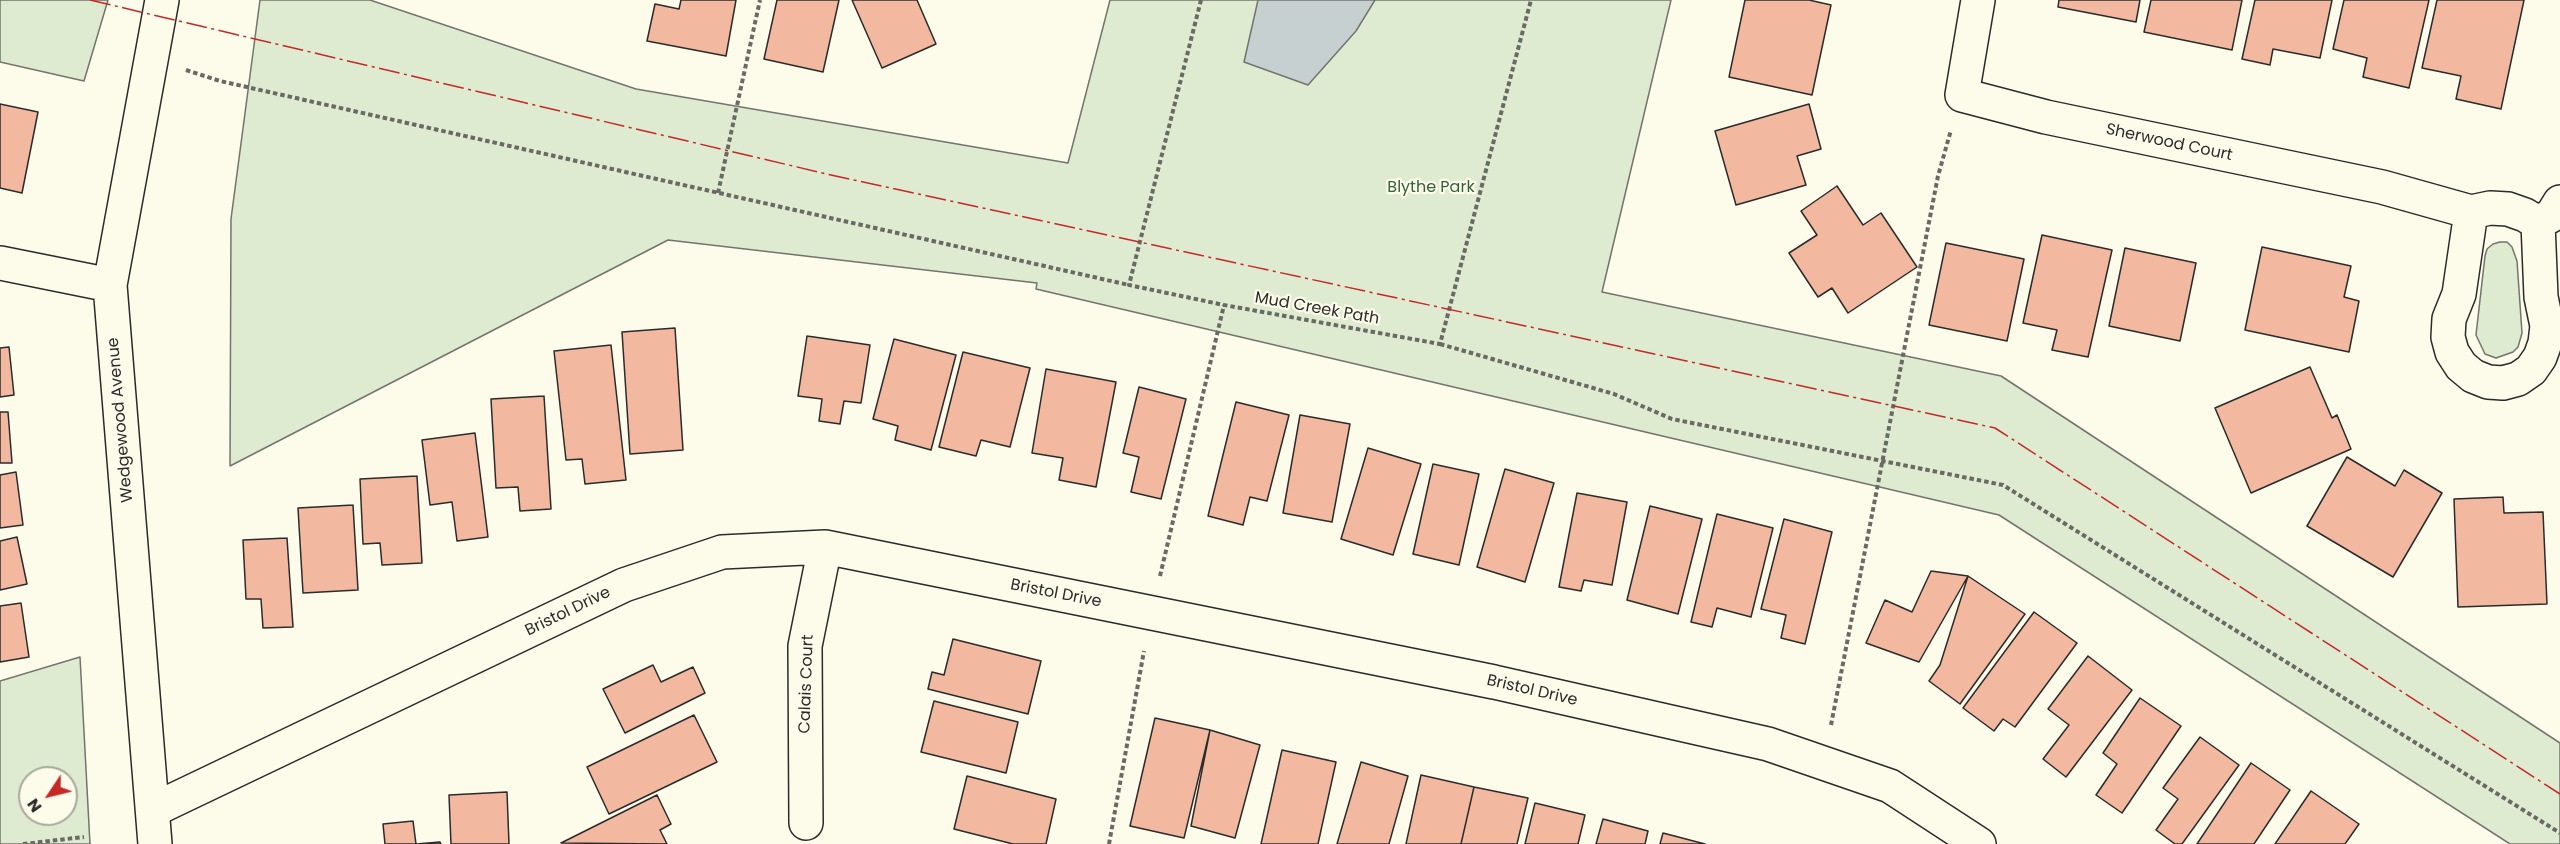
<!DOCTYPE html>
<style>
body{margin:0}
#map{position:relative;width:2560px;height:844px;overflow:hidden;background:#fdfbea;font-family:Poppins,sans-serif}
canvas{display:block}
.north{position:absolute;left:18px;top:766px;width:60px;height:60px;box-sizing:border-box;background:#fdfbea;border:2px solid #a9a89e;border-radius:50%;rotate:235deg;font-size:16px;font-weight:700;line-height:24px;text-align:center;color:#2b2b2b}
.north::after{content:'';display:block;margin:auto;width:21px;height:27px;background:#c62828;clip-path:polygon(50% 0,100% 100%,50% 72%,0 100%)}
</style>
<div id="map">
<canvas width="2560" height="844"></canvas>
<div class="north">N</div>
</div>
<script>
const c = document.querySelector('canvas').getContext('2d');
c.lineJoin = 'round';
function fillPath(path, color) { c.fillStyle = color; c.fill(path, 'evenodd'); }
const poly = rows => new Path2D(rows.map(r => 'M' + r).join(''));
function stroke(path, color, width, dash) { c.strokeStyle = color; c.lineWidth = width; c.lineCap = dash ? 'butt' : 'round'; c.setLineDash(dash || []); c.stroke(path); }
function label(font, color, halo, rows, align = 'center') {
  c.font = font + ' Poppins,sans-serif'; c.lineWidth = 4.5; c.setLineDash([]); c.textBaseline = 'middle'; c.strokeStyle = halo; c.fillStyle = color; for (const [text, x, y, turn = 0] of rows) {
    c.save(); c.translate(x, y); c.rotate((+turn || 0) * Math.PI / 180); c.textAlign = isNaN(turn) ? turn : align; if (halo) c.strokeText(text, 0, 0); c.fillText(text, 0, 0); c.restore();
  }
}
const green = poly([
 [0,0,108,0,84,81,0,62,0,0],
 [260,0,370,0,636,89,1068,163,1110,0,1671,0,1602,292,2001,376,2560,743,2560,844,2510,844,1999,515,1036,289,1037,283,668,240,230,466,231,219,260,0],
 [2500,242,2507,242,2512,247,2517,261,2522,333,2518,347,2513,352,2496,358,2485,354,2476,335,2485,256,2487,249,2493,244,2500,242],
 [80,657,90,844,0,844,0,681,80,657],
 [30,778,66,778,66,814,30,814,30,778]
]);
fillPath(green, '#deebd1');
stroke(green, '#74746e', 1.5);
const water = poly([
 [1258,0,1375,0,1356,31,1308,85,1244,62,1258,0]
]);
fillPath(water, '#c7d0d0');
stroke(water, '#74746e', 1.5);
const building = poly([
 [681,0,736,0,726,56,647,41,655,4,679,9,681,0],
 [777,0,839,0,823,72,764,59,777,0],
 [852,0,917,0,936,44,882,68,852,0],
 [1745,0,1809,0,1831,5,1812,95,1729,77,1745,0],
 [2059,0,2140,0,2136,22,2058,7,2059,0],
 [2151,0,2242,0,2232,50,2144,32,2151,0],
 [2255,0,2332,0,2320,58,2273,49,2270,65,2242,59,2255,0],
 [2344,0,2429,0,2409,88,2363,77,2367,58,2333,49,2344,0],
 [2437,0,2524,0,2501,109,2456,99,2461,76,2422,68,2437,0],
 [0,104,38,112,22,193,0,188,0,104],
 [1809,104,1821,149,1797,156,1806,185,1736,205,1715,131,1809,104],
 [1837,186,1863,225,1881,213,1917,267,1848,313,1832,288,1818,297,1789,253,1817,235,1801,211,1837,186],
 [2042,235,2112,250,2088,357,2052,350,2057,330,2023,323,2042,235],
 [1946,243,2024,259,2007,341,1929,325,1946,243],
 [2262,247,2351,266,2344,297,2359,301,2349,352,2245,330,2262,247],
 [2125,248,2196,263,2180,341,2109,326,2125,248],
 [675,328,683,450,630,454,622,332,675,328],
 [807,336,870,345,861,403,844,401,840,424,819,421,822,399,798,396,807,336],
 [894,339,956,355,931,450,895,440,898,426,873,419,894,339],
 [611,345,626,480,585,484,582,459,566,460,554,351,611,345],
 [9,347,14,395,0,397,0,348,9,347],
 [963,352,1030,368,1010,447,981,440,976,456,939,447,963,352],
 [2310,367,2332,418,2337,415,2351,449,2251,493,2215,408,2310,367],
 [1046,369,1116,382,1096,487,1059,480,1063,458,1032,453,1046,369],
 [1139,387,1186,399,1161,499,1131,492,1139,457,1123,453,1139,387],
 [544,396,551,509,520,511,518,487,496,488,491,399,544,396],
 [1236,402,1289,415,1267,501,1250,497,1243,525,1208,516,1236,402],
 [0,412,8,412,12,463,0,463,0,412],
 [1300,415,1350,424,1332,522,1283,513,1300,415],
 [475,433,488,537,457,541,452,502,430,505,422,440,475,433],
 [1368,448,1421,464,1393,555,1341,539,1368,448],
 [2347,457,2395,486,2404,470,2442,493,2393,577,2307,526,2347,457],
 [1433,464,1479,474,1459,565,1413,554,1433,464],
 [1505,469,1554,483,1525,582,1477,567,1505,469],
 [16,472,23,525,0,528,0,475,16,472],
 [417,476,422,563,382,565,380,543,363,544,360,479,417,476],
 [1577,493,1627,502,1612,585,1584,580,1581,591,1559,587,1577,493],
 [2503,497,2504,513,2543,512,2547,604,2458,607,2454,499,2503,497],
 [353,505,358,590,303,593,298,508,353,505],
 [1650,506,1702,519,1678,614,1627,600,1650,506],
 [1717,514,1773,528,1751,617,1717,608,1712,627,1691,622,1717,514],
 [1784,519,1832,532,1805,644,1781,638,1786,615,1761,609,1784,519],
 [17,537,27,584,0,590,0,541,17,537],
 [287,538,293,627,263,628,261,599,246,599,243,540,287,538],
 [1931,571,1968,576,1919,662,1866,643,1885,600,1912,612,1931,571],
 [1968,576,2025,614,1960,704,1929,681,1940,665,1968,576],
 [21,603,29,657,0,662,0,606,21,603],
 [2034,612,2077,643,2015,727,2003,719,1994,731,1963,708,2034,612],
 [953,639,1041,661,1028,714,928,689,932,672,944,675,953,639],
 [2088,656,2132,690,2066,777,2043,759,2069,725,2048,709,2088,656],
 [653,665,661,682,693,667,705,693,625,733,603,689,653,665],
 [2140,698,2181,726,2122,813,2096,795,2117,764,2103,753,2140,698],
 [934,701,1018,722,1006,773,921,752,934,701],
 [694,715,717,762,609,814,587,767,694,715],
 [1155,718,1210,730,1184,838,1130,826,1155,718],
 [1210,730,1260,745,1235,838,1191,826,1210,730],
 [2200,737,2239,765,2182,844,2175,844,2156,830,2178,799,2163,788,2200,737],
 [1282,750,1336,762,1318,844,1261,844,1282,750],
 [1361,762,1408,776,1389,844,1337,844,1361,762],
 [2251,763,2290,790,2254,844,2197,844,2251,763],
 [1421,775,1474,787,1461,844,1406,844,1421,775],
 [967,776,1056,799,1046,844,1013,844,954,829,967,776],
 [1474,787,1528,798,1517,844,1461,844,1474,787],
 [2311,791,2359,824,2345,844,2275,844,2311,791],
 [507,792,509,844,451,844,449,795,507,792],
 [657,795,671,824,660,830,667,844,561,843,657,795],
 [1535,803,1585,815,1578,844,1525,844,1535,803],
 [1603,819,1648,831,1645,844,1596,844,1603,819],
 [413,821,416,844,440,842,441,844,385,844,383,824,413,821],
 [1663,833,1705,844,1660,844,1663,833]
]);
fillPath(building, '#f2b8a0');
stroke(building, '#2b2b2b', 1.5);
const minor = poly([
 [1978,0,1962,95,2046,117,2382,187,2471,212,2490,208,2508,209,2525,215,2538,223,2552,215,2560,202],
 [2471,212,2459,294,2449,319,2448,337,2452,352,2461,366,2473,376,2488,382,2503,383,2518,379,2531,370,2540,357,2545,343,2547,326,2541,297,2538,223],
 [0,263,110,285],
 [153,810,624,585,722,552,825,547,1494,682,1768,744,1890,786,1979,844],
 [806,823,805,646,825,547],
 [155,844,110,285,162,0]
]);
stroke(minor, '#2b2b2b', 36);
stroke(poly([
 [1201,0,1129,285,1224,305,1440,344,1531,0],
 [186,70,220,81,1129,285],
 [718,193,760,0],
 [1440,344,1614,394,1672,419,2003,485,2560,833],
 [1160,576,1224,305],
 [1831,725,1938,176,1951,130],
 [23,844,84,837],
 [1109,844,1144,651]
]), '#6a6964', 4, [4.5, 3]);
stroke(minor, '#fdfbea', 33);
stroke(poly([
 [90,0,831,175,1995,428,2560,794]
]), '#c62828', 1.5, [21, 4.5, 3, 4.5]);
label('16px', '#2b2b2b', '#fdfbea', [
 ["Sherwood Court",2169,143,12],
 ["Mud Creek Path",1317,309,10],
 ["Wedgewood Avenue",121,420,-95],
 ["Bristol Drive",1056,594,11],
 ["Bristol Drive",568,612,-26],
 ["Calais Court",807,684,-88],
 ["Bristol Drive",1532,691,13]
]);
label('16px', '#34623c', '#fdfbea', [
 ["Blythe Park",1431,188]
]);
</script>
